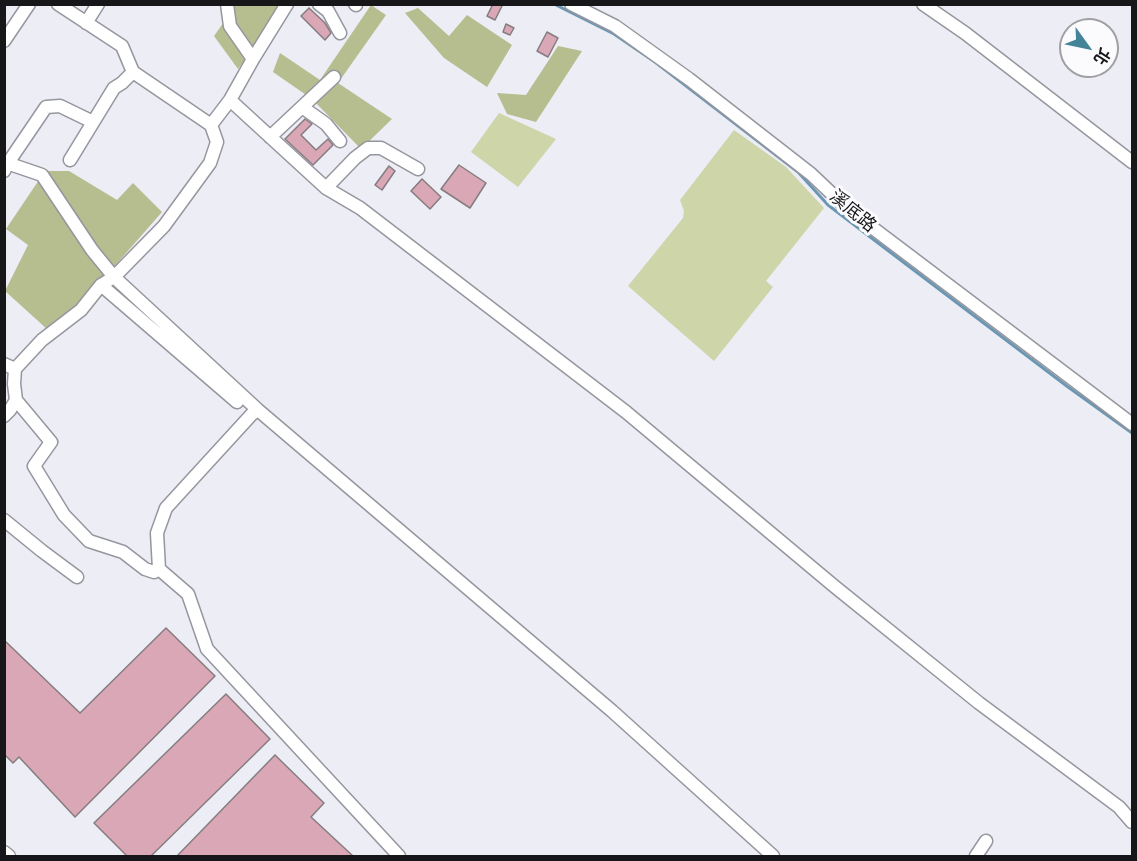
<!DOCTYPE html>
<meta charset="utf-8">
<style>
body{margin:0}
#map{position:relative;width:1137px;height:861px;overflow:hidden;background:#ecedf5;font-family:Lato,"Noto Sans TC",sans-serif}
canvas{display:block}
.frame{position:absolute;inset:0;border:6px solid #17171a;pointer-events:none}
.north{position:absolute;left:1059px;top:18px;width:60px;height:60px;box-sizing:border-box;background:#fbfbfe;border:2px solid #a0a0a3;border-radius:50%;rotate:123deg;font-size:16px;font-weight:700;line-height:24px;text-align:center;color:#17171a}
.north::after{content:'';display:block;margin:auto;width:21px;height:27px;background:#448498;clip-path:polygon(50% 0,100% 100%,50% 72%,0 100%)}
</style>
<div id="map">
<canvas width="1137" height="861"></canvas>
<div class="frame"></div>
<div class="north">北</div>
</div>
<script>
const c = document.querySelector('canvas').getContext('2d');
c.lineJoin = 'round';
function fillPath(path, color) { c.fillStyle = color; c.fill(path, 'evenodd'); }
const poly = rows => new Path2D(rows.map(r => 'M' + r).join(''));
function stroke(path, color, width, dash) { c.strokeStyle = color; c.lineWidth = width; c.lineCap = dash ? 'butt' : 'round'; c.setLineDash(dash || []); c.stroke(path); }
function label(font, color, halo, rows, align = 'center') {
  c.font = font + ' Lato,"Noto Sans TC",sans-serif'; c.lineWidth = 6; c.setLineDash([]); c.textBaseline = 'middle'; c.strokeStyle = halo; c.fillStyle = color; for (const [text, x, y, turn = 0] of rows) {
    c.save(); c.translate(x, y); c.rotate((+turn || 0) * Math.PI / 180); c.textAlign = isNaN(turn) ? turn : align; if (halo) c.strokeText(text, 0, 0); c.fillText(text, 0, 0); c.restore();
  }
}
fillPath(poly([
 [499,113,556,139,518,187,471,152],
 [734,130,786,167,824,208,766,281,773,287,714,361,628,286,683,218,684,211,680,200]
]), '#ced5a9');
fillPath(poly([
 [236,5,285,5,238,69,214,36],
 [371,5,386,15,338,83,392,119,361,149,312,99,273,72,280,53,320,80],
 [418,8,449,36,467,15,512,45,487,87,444,58,405,13],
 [558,46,582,51,536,122,507,114,497,93,526,95],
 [45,171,69,171,117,200,133,183,162,212,78,308,48,330,5,291,28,245,6,229]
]), '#b6bd8f');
stroke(poly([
 [554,4,614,34,655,62,798,172,828,205,1068,387,1132,433]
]), '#6b97b3', 3);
const building = poly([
 [493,4,503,4,495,20,487,16,493,4],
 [309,8,325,23,331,33,325,40,301,16,309,8],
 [506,24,514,28,510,35,503,32,506,24],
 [547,32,558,38,548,57,537,51,547,32],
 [305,119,312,124,301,135,316,150,328,139,333,145,313,165,285,139,305,119],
 [459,165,486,183,470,208,441,189,459,165],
 [389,166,395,171,382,190,375,185,389,166],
 [422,179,441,197,430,209,411,191,422,179],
 [166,628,215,676,75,817,19,757,13,763,4,754,4,640,80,713,166,628],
 [226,694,270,739,151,856,127,856,94,823,226,694],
 [275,755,324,803,311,817,353,856,177,856,275,755]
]);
fillPath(building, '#daa7b7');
stroke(building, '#857c7f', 1.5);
const minor = poly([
 [58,4,122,46,133,72,211,125],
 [227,4,230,26,253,59],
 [319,4,328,11,340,33],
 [355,4,356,5],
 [571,4,615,26,689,79,811,174,849,210,1132,424],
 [923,4,965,33,1132,162],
 [86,23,98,4],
 [4,41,29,4],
 [230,100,326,188,360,208,626,412,834,586,979,703,1119,807,1132,822],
 [302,107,326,124,340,141],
 [270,137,334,77],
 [70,160,114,88,122,83,133,72],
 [4,162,42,175,92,250,114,277,258,410,612,711,773,856],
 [4,171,8,163,46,107,60,106,93,122],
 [326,188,355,158,368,148,381,148,418,169],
 [101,285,237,402],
 [4,364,15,369,14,384,16,400,51,442,34,466,64,515,89,541,123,552,145,569,154,572,159,569],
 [15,369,42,340,81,310,101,285,114,277,164,226,210,163,217,142,211,125,230,100,253,59,287,4],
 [258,410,252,414,166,508,157,533,159,569,188,594,207,649,399,856],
 [4,416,10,410,16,400],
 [4,520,42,551,77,577],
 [4,852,9,856],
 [976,856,986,841]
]);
stroke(minor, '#95969e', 15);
stroke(minor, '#fff', 12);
label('18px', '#17171a', '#fbfbfe', [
 ["溪底路",853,211,40]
]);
</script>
